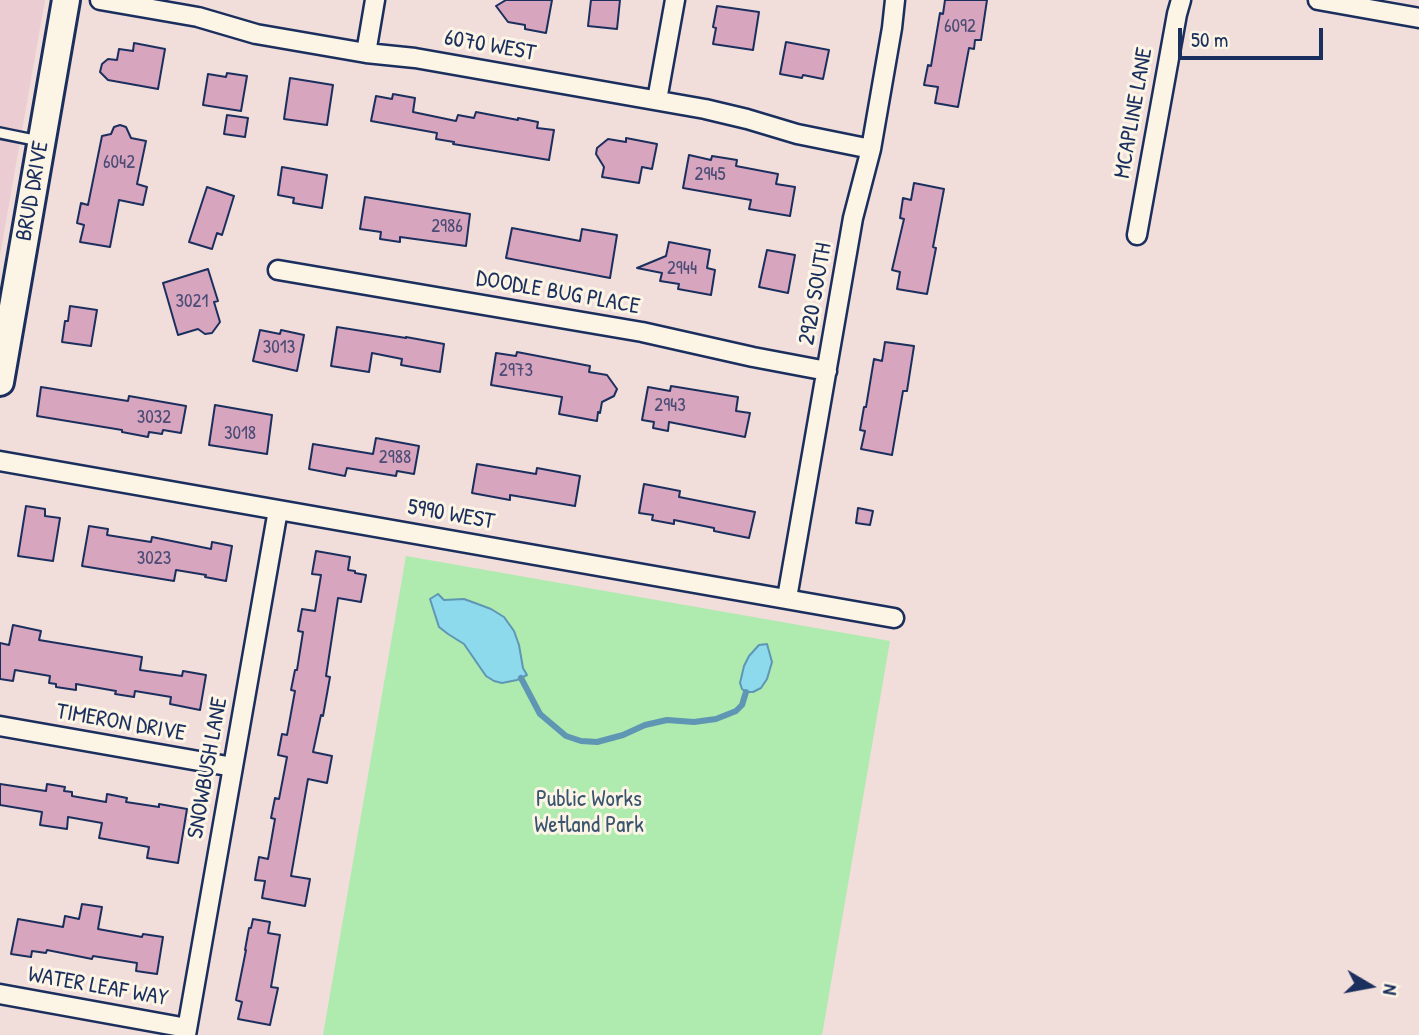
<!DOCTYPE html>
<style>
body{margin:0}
#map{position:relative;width:1419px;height:1035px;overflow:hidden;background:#f1ddda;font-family:"Patrick Hand",sans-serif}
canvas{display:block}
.north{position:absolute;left:1335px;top:951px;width:70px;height:70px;-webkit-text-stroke:5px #fcf5e5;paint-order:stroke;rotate:100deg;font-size:19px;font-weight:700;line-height:28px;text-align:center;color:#1b2f5e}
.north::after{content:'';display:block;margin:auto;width:24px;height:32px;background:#1b2f5e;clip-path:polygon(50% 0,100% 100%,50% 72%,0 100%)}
.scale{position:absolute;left:1178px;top:28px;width:145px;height:32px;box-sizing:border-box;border:4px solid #1b2f5e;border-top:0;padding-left:9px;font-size:21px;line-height:24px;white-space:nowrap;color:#1b2f5e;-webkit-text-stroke:5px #fcf5e5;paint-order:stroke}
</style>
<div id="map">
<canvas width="1419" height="1035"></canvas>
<div class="north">N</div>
<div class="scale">50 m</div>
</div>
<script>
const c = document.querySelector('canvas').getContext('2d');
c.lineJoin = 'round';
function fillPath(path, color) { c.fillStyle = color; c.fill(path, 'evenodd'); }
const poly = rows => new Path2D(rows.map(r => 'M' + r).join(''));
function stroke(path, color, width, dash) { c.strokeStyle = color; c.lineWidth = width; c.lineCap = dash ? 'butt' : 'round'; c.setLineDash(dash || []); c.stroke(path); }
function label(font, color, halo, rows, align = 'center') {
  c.font = font + ' "Patrick Hand",sans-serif'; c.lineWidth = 6; c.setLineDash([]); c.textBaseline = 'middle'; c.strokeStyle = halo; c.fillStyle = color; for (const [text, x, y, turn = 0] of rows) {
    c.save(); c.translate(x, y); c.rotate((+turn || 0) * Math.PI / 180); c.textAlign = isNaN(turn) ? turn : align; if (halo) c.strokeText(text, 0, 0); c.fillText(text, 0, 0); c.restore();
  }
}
fillPath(poly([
 [0,0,45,0,0,255]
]), '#eaccd2');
fillPath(poly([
 [406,556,890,641,822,1035,323,1035]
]), '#afeaaf');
const water = poly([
 [438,594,444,600,464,599,475,603,491,609,504,617,514,631,519,645,523,668,527,675,517,680,502,683,494,681,486,676,464,644,448,634,439,627,430,599,438,594],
 [767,644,772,662,767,679,761,688,753,692,746,692,742,689,740,683,744,666,749,656,759,645,767,644]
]);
fillPath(water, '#8ddaed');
stroke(water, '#5f96b4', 2);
stroke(poly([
 [521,678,540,714,566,736,581,741,597,742,623,735,645,725,667,720,694,722,716,719,736,711,742,705,746,692]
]), '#5f96b4', 6);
const building = poly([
 [506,0,552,0,546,33,525,29,525,25,508,22,496,6,506,0],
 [591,0,620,0,617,29,588,26,591,0],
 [945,0,987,0,981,40,975,40,974,49,969,48,958,107,935,103,938,87,924,85,928,65,931,66,940,13,943,14,945,0],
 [717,6,759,12,753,50,713,44,716,28,713,27,717,6],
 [786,42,829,50,823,79,803,75,802,78,780,74,786,42],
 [134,43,165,49,158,89,108,80,100,72,102,64,108,59,117,60,119,49,133,51,134,43],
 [227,73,247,76,241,111,203,105,208,74,226,77,227,73],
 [290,78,333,85,327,125,284,119,290,78],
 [393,94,415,98,413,112,456,121,458,115,474,118,476,112,518,120,518,118,538,122,537,128,554,130,549,160,453,144,454,142,436,139,437,133,371,121,376,96,392,99,393,94],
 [227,115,248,118,245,137,224,134,227,115],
 [120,125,126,127,131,138,146,141,137,184,147,187,143,205,119,200,110,247,80,242,84,225,77,223,81,203,88,205,102,136,111,134,114,127,120,125],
 [626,138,657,144,652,169,642,167,639,183,602,177,604,167,596,154,597,148,608,139,626,142,626,138],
 [689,155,711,160,712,156,737,160,736,166,778,174,776,184,795,187,790,216,749,209,751,200,683,188,689,155],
 [282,167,327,175,322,208,293,203,294,198,278,195,282,167],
 [914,183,944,189,933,247,936,248,927,294,897,289,900,272,892,270,904,219,900,218,903,198,911,200,914,183],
 [207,187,234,196,222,235,217,233,212,249,189,242,207,187],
 [365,197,470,214,466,246,400,237,400,242,380,239,381,232,360,229,365,197],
 [512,228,580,241,582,229,617,235,610,278,506,258,512,228],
 [669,242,710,250,707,268,715,270,711,295,678,289,679,284,660,281,662,273,637,268,666,256,669,242],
 [767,250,795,255,788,293,759,287,767,250],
 [208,269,218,301,214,302,220,322,212,333,205,334,198,329,178,335,163,283,208,269],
 [70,306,97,310,91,346,62,342,65,321,68,321,70,306],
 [337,327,406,338,406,337,444,344,440,372,401,365,402,359,372,353,369,372,331,366,337,327],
 [260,330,280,334,281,330,304,335,297,371,253,361,260,330],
 [885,342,914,346,907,391,903,391,892,455,861,449,865,431,860,430,864,407,866,407,874,359,882,361,885,342],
 [517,352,590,366,589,372,607,375,617,389,614,396,602,402,600,413,598,412,597,421,559,414,562,397,491,385,496,353,516,356,517,352],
 [671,386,738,397,736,411,750,413,745,437,669,422,668,431,653,428,654,422,642,420,648,387,670,391,671,386],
 [41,387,128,401,129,396,186,406,181,433,163,430,162,434,149,432,148,437,122,432,122,430,37,416,41,387],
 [215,405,272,415,267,454,209,445,215,405],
 [376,438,419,446,414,474,397,471,396,476,347,468,345,476,309,469,313,444,373,454,376,438],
 [477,464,536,474,537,468,580,476,575,506,510,495,510,500,472,493,477,464],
 [644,484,680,491,679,497,755,512,749,538,714,531,714,528,674,520,674,524,652,520,653,515,639,513,644,484],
 [26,506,45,509,45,516,60,518,53,561,18,556,26,506],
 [858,508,873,511,870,525,856,523,858,508],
 [89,526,108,529,107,535,151,542,152,537,211,549,212,542,232,546,226,581,205,577,206,575,176,570,174,581,82,566,89,526],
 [316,551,350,557,348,570,355,571,355,573,366,575,361,602,338,598,326,676,330,677,323,716,321,715,313,752,332,756,327,783,308,779,291,876,310,879,305,906,262,898,265,881,255,880,259,857,268,859,275,819,271,818,275,798,279,799,287,757,278,755,282,734,287,735,295,691,291,690,295,670,297,670,303,632,298,631,302,609,315,611,321,575,312,574,316,551],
 [13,625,41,631,39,640,142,657,140,670,182,676,183,671,206,675,200,710,170,704,171,697,135,691,134,697,115,694,116,691,76,684,76,690,56,687,56,684,49,683,50,676,15,670,13,681,0,679,0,643,9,645,13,625],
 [0,784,46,791,47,784,65,787,64,791,72,792,72,796,106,802,107,794,127,798,126,802,159,807,159,804,187,809,178,863,147,858,149,847,99,838,102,823,68,817,67,829,40,825,42,812,0,805,0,784],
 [82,904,102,907,98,929,142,937,143,934,163,937,157,974,136,971,137,963,93,956,92,959,47,950,46,953,32,951,31,957,11,954,18,919,63,927,65,916,79,919,82,904],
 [253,919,270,922,268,933,280,935,271,987,278,988,270,1025,238,1019,242,1002,236,1000,246,950,245,950,249,928,251,928,253,919]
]);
fillPath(building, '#d8a5bf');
stroke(building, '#1b2f5e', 2);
const lane = poly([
 [0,133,39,141]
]);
const street = poly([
 [100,0,198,17,256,34,366,53,415,58,705,109,747,119,797,134,871,149],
 [1318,0,1419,18],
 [366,53,375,0],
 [657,100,675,0],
 [1137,235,1177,14,1181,0],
 [278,270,642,332,753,357,827,371],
 [0,461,894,618],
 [787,598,853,218,871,149,892,28,895,0],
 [0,726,233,767],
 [0,994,187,1028],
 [186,1035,278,510]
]);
const secondary = poly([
 [0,382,66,0]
]);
stroke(lane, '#1b2f5e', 14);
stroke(street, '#1b2f5e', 23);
stroke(secondary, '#1b2f5e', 32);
stroke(lane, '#fcf5e5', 9);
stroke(street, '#fcf5e5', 18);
stroke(secondary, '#fcf5e5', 26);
label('19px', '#4a4c76', null, [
 ["6092",960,27],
 ["6042",119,163],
 ["2945",710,175],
 ["2986",447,227],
 ["2944",682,269],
 ["3021",192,302],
 ["3013",279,348],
 ["2973",516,371],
 ["2943",670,406],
 ["3032",154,418],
 ["3018",240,434],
 ["2988",395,458],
 ["3023",154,559]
]);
label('23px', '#1b2f5e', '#fcf5e5', [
 ["6070 WEST",490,46,10],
 ["MCAPLINE LANE",1134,113,-80],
 ["BRUD DRIVE",33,191,-80],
 ["DOODLE BUG PLACE",558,293,10],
 ["2920 SOUTH",816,294,-80],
 ["5990 WEST",451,515,10],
 ["TIMERON DRIVE",121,723,10],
 ["SNOWBUSH LANE",208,768,-80],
 ["WATER LEAF WAY",98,987,10]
]);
label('23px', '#39546e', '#fcf5e5', [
 ["Public Works",589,800],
 ["Wetland Park",589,826]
]);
</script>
